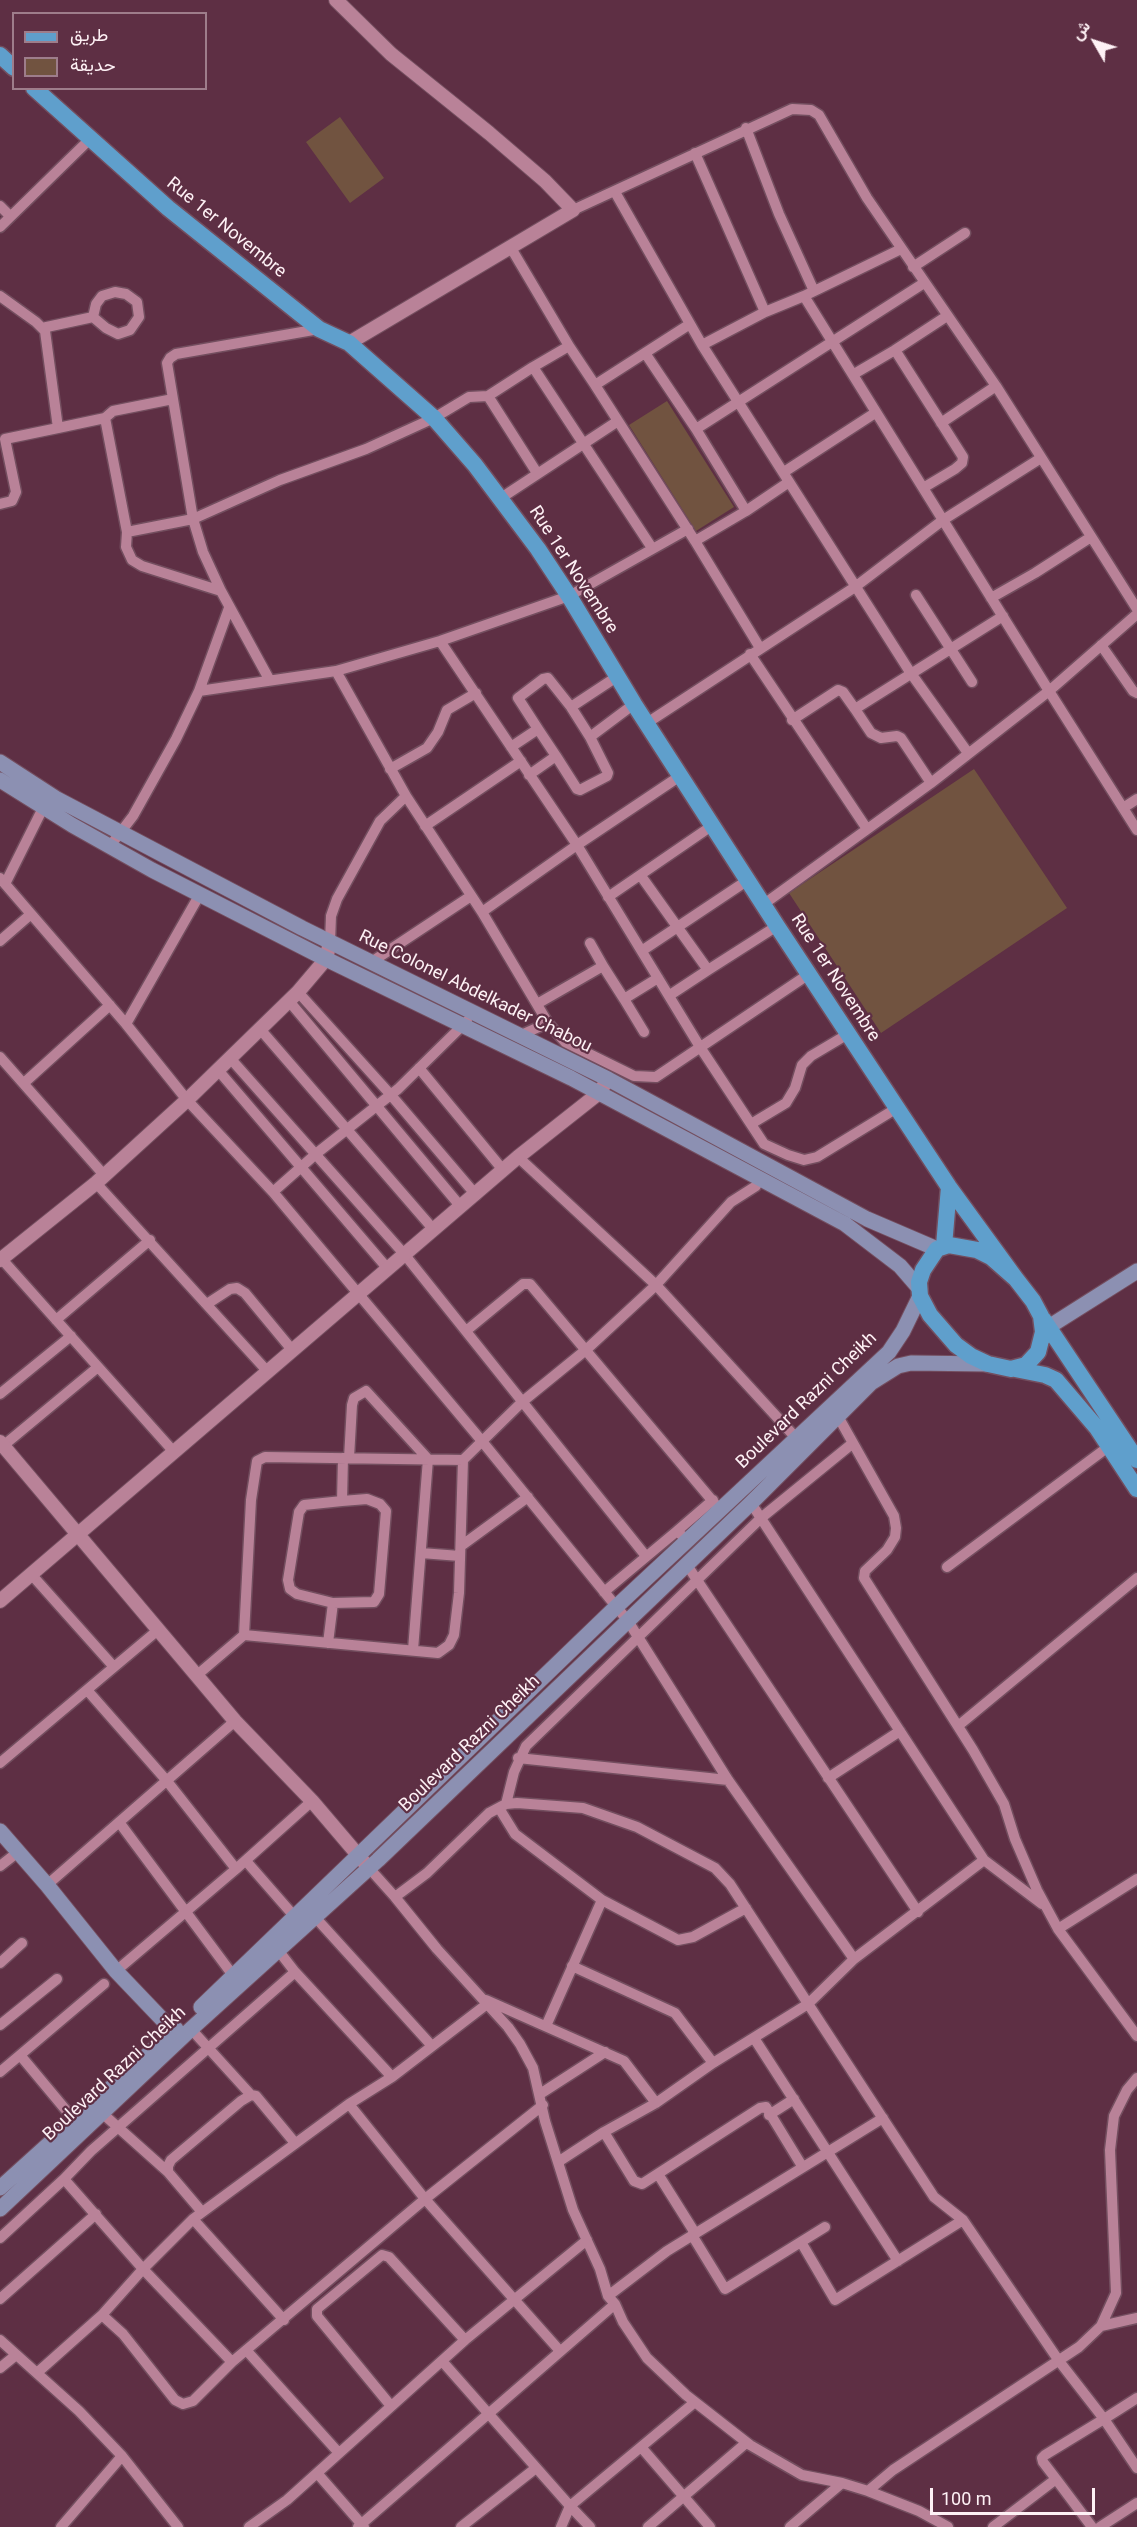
<!DOCTYPE html>
<meta charset="utf-8">
<style>
body{margin:0}
#map{position:relative;width:1137px;height:2527px;overflow:hidden;background:#5e2f44;font-family:Roboto,Vazirmatn,sans-serif}
canvas{display:block}
.legend{position:absolute;left:12px;top:12px;width:195px;height:78px;box-sizing:border-box;background:#5e2f44;border:2px solid #9e7d8b;margin:0;padding:8px 10px;list-style:none;font-size:18px;color:#fef1f5}
.legend li{display:flex;align-items:center;gap:12px;height:30px}
.legend b{width:30px;border:2px solid #9e7d8b}
.north{position:absolute;left:1065px;top:12px;width:60px;height:60px;-webkit-text-stroke:4px #5e2f44;paint-order:stroke;rotate:309deg;font-size:16px;font-weight:700;line-height:24px;text-align:center;color:#fef1f5}
.north::after{content:'';display:block;margin:auto;width:21px;height:27px;background:#fef1f5;clip-path:polygon(50% 0,100% 100%,50% 72%,0 100%)}
.scale{position:absolute;left:930px;top:2488px;width:165px;height:27px;box-sizing:border-box;border:3px solid #fef1f5;border-top:0;padding-left:8px;font-size:18px;line-height:21px;white-space:nowrap;color:#fef1f5;-webkit-text-stroke:4px #5e2f44;paint-order:stroke}
</style>
<div id="map">
<canvas width="1137" height="2527"></canvas>
<ul class="legend">
<li><b style="height:8px;background:#5f9fcc"></b>طريق</li>
<li><b style="height:16px;background:#715340"></b>حديقة</li>
</ul>
<div class="north">ش</div>
<div class="scale">100 m</div>
</div>
<script>
const c = document.querySelector('canvas').getContext('2d');
c.lineJoin = 'round';
function fillPath(path, color) { c.fillStyle = color; c.fill(path, 'evenodd'); }
const poly = rows => new Path2D(rows.map(r => 'M' + r).join(''));
function stroke(path, color, width, dash) { c.strokeStyle = color; c.lineWidth = width; c.lineCap = dash ? 'butt' : 'round'; c.setLineDash(dash || []); c.stroke(path); }
function label(font, color, halo, rows, align = 'center') {
  c.font = font + ' Roboto,sans-serif'; c.lineWidth = 4.5; c.setLineDash([]); c.textBaseline = 'middle'; c.strokeStyle = halo; c.fillStyle = color; for (const [text, x, y, turn = 0] of rows) {
    c.save(); c.translate(x, y); c.rotate((+turn || 0) * Math.PI / 180); c.textAlign = isNaN(turn) ? turn : align; if (halo) c.strokeText(text, 0, 0); c.fillText(text, 0, 0); c.restore();
  }
}
fillPath(poly([
 [340,117,384,178,350,203,306,142],
 [667,401,734,507,696,531,629,425],
 [974,769,1067,908,881,1033,789,893]
]), '#715340');
const minor = poly([
 [746,128,779,214,814,291],
 [695,153,765,312],
 [615,192,702,345,910,672,968,753],
 [0,206,10,216],
 [573,210,792,109,811,110,819,115,867,198,996,386,1137,609],
 [0,227,91,138],
 [511,248,569,346],
 [901,249,804,296,1049,691,1137,614],
 [913,267,965,233],
 [0,296,36,322,45,331,58,428,5,439,16,492,12,501,0,504],
 [42,328,93,317,106,328,118,334,130,330,139,317,137,302,126,294,115,292,102,296,96,304,93,317],
 [702,345,765,312,804,296],
 [895,350,947,316],
 [645,353,696,429,746,511,695,541,595,385,690,324],
 [533,367,569,346,595,385],
 [854,374,895,350,963,457,962,463,955,469,923,488],
 [173,399,113,411,105,418,127,532,193,519,280,480,366,449,434,418,469,397,488,396],
 [941,423,996,386],
 [58,428,105,418],
 [696,429,924,283],
 [784,472,875,413],
 [537,473,488,396,533,367,652,548],
 [501,498,618,421],
 [746,511,789,482],
 [127,532,126,547,132,560,142,566,221,591],
 [695,541,760,648],
 [916,595,972,682],
 [991,598,1035,573,1091,537],
 [440,641,577,845,700,1047,764,1144,788,1155,804,1160,817,1157,897,1108],
 [1101,645,1133,691,1137,693],
 [750,654,867,829],
 [269,679,221,591,203,552,193,519,167,363,170,358,176,354,319,329],
 [199,691,229,608],
 [571,707,618,676],
 [855,709,871,733,881,738,897,736,901,738,931,783],
 [792,720,838,690,843,692,855,709,1003,616],
 [647,723,855,587,943,520,1041,458],
 [538,729,556,756],
 [590,737,634,704],
 [511,747,538,729,518,698,543,679,548,678,571,707,590,737,608,773,607,776,580,790,577,789,556,756,529,775],
 [390,769,427,748,438,732,447,710,476,693],
 [406,796,482,912,548,1023,521,1035],
 [1123,808,1137,799],
 [425,826,521,761],
 [110,846,133,816,176,739,199,691,336,671,440,641,569,596,688,529],
 [641,876,708,970,670,995],
 [0,878,126,1024,187,1100,273,1192,481,1440,628,1621,728,1780,854,1959],
 [5,884,43,808],
 [608,897,713,825],
 [764,904,931,783,1049,691,1137,830],
 [482,912,577,845,680,776],
 [0,941,31,914],
 [330,942,331,916,337,899,380,821,406,796,336,671],
 [590,943,603,966],
 [643,950,748,880],
 [370,963,471,896],
 [708,970,777,926],
 [298,992,390,1094,476,1195],
 [624,999,644,1032],
 [289,1001,461,1207],
 [537,1004,603,966,624,999,658,978],
 [548,1023,565,1042,634,1076,656,1077,809,974],
 [126,1024,200,894],
 [260,1029,434,1230],
 [0,1057,104,1175],
 [230,1058,405,1255,645,1555],
 [419,1068,503,1170],
 [218,1070,388,1269],
 [24,1083,110,1005],
 [751,1124,786,1103,795,1088,802,1065,811,1056,848,1034],
 [518,1157,656,1285,797,1439],
 [96,1183,268,1372],
 [273,1192,317,1153,398,1089,467,1021],
 [0,1257,174,1452],
 [207,1304,230,1289,237,1288,245,1293,293,1351],
 [56,1320,150,1240],
 [466,1331,523,1284,530,1284,721,1511],
 [0,1394,71,1336],
 [835,1411,894,1516,896,1528,895,1537,887,1550,865,1571,864,1578,973,1750,1004,1804,1015,1839,1037,1890,1058,1929],
 [3,1446,98,1367],
 [349,1458,352,1405,354,1398,366,1391,428,1459,413,1650],
 [342,1501,367,1499,380,1504,386,1511,379,1594,374,1602,333,1603,297,1594,290,1589,288,1580,299,1512,304,1505,342,1501,343,1458],
 [751,1503,984,1860],
 [677,1531,713,1500],
 [461,1546,528,1497],
 [421,1553,460,1556],
 [687,1565,918,1912],
 [947,1567,1108,1447],
 [31,1574,114,1667],
 [604,1592,677,1531,688,1541],
 [244,1635,251,1500,257,1461,265,1457,463,1460],
 [328,1643,333,1603],
 [196,1676,244,1635,438,1653,449,1645,454,1635,459,1593,463,1460,522,1402,587,1349,656,1285,731,1202,756,1186,759,1177],
 [87,1690,167,1781,236,1869],
 [958,1726,1137,1578],
 [518,1758,728,1780],
 [0,1763,158,1630],
 [828,1778,900,1731],
 [506,1804,514,1772,526,1746,761,1518,853,1443],
 [499,1808,515,1834,602,1900],
 [119,1822,232,1974],
 [246,1861,294,1916],
 [0,1866,18,1852],
 [369,1868,395,1897,427,1873,489,1813,506,1804,517,1803,583,1808,637,1827,715,1868,730,1884,934,2197,963,2220,1059,2361,1104,2419,1137,2398],
 [1137,1879,1058,1929,1137,2036],
 [47,1885,235,1721],
 [395,1897,437,1949,508,2027,520,2044,533,2068,545,2121,573,2210,600,2269,608,2296,615,2304,623,2322,647,2358,686,2395,750,2445,802,2475,842,2483],
 [315,1917,432,2046],
 [278,1950,295,1972,392,2077,349,2104],
 [0,1963,22,1943],
 [572,1966,675,2013,713,2063],
 [116,1971,236,1869,312,1801],
 [486,2000,624,2061,656,2103],
 [0,2025,57,1979],
 [546,2026,602,1900,678,1940,693,1937,746,1908],
 [191,2029,251,2095],
 [754,2038,898,2261],
 [20,2055,75,2121],
 [0,2072,104,1984],
 [392,2077,487,2004],
 [540,2094,605,2052],
 [543,2105,425,2199,560,2351],
 [102,2113,168,2172],
 [769,2115,794,2099],
 [604,2132,634,2181,642,2184,760,2108,766,2107,802,2166],
 [558,2162,604,2132,656,2103,713,2063,808,2004,854,1959,984,1860,1042,1904],
 [658,2174,695,2233],
 [202,2212,168,2172,168,2166,171,2160,241,2101,251,2095,256,2096,295,2143],
 [193,2219,284,2320],
 [692,2235,725,2289,825,2227],
 [0,2238,64,2179],
 [801,2242,835,2300,963,2220],
 [608,2296,667,2251,883,2118],
 [0,2299,96,2214],
 [1101,2326,1137,2318],
 [0,2340,79,2411,122,2456,178,2527],
 [247,2351,338,2452],
 [442,2361,570,2506,695,2402],
 [232,2362,143,2269,64,2179,91,2151,295,1972],
 [0,2368,16,2355],
 [38,2372,102,2315,123,2334,175,2400,183,2404,193,2401,232,2362,425,2199,349,2104,193,2219,143,2269,102,2315],
 [391,2406,317,2316,317,2309,382,2255,389,2257,465,2340],
 [641,2447,710,2527],
 [317,2473,364,2527],
 [1056,2479,1092,2527],
 [61,2527,122,2456],
 [249,2527,287,2500,465,2340,587,2240],
 [358,2527,615,2304],
 [461,2527,536,2468],
 [561,2527,570,2506,590,2527],
 [648,2527,746,2443],
 [790,2527,842,2483,868,2491],
 [948,2527,919,2511,868,2491,893,2470,1079,2347,1101,2326,1116,2293,1110,2150,1114,2116,1127,2090,1137,2078],
 [993,2527,1056,2479,1043,2462,1042,2458,1045,2455,1104,2419,1137,2468],
 [1100,2527,1137,2503]
]);
const tertiary = poly([
 [336,0,391,54,489,133,545,181,573,210,349,343],
 [0,1260,96,1183,187,1100,298,992,326,959,330,942],
 [0,1442,235,1721,312,1801,369,1868],
 [0,1601,518,1157,599,1093,608,1079]
]);
const secondary = poly([
 [0,762,57,799,302,928,608,1079,867,1219,937,1249],
 [0,780,72,825,152,870,326,959,571,1078,845,1224,900,1266,919,1288],
 [1043,1338,1047,1328,1137,1271],
 [0,1831,47,1885,116,1971,179,2037],
 [201,2007,616,1607,889,1352,903,1331,920,1296],
 [0,2188,176,2029],
 [0,2209,191,2029,378,1860,751,1503,871,1383,898,1366,911,1363,988,1364]
]);
const primary = poly([
 [0,55,14,68],
 [34,88,168,208,319,329,349,343,434,418,475,465,538,549,569,596,634,704,777,926,949,1187,1016,1279],
 [949,1245,977,1250,991,1257,1016,1279,1033,1301,1041,1316,1043,1332,1038,1352,1026,1365,1011,1369,988,1364,971,1356,956,1345,930,1315,920,1296,919,1282,923,1270,937,1249,949,1245],
 [944,1246,949,1187],
 [1043,1319,1137,1460],
 [1015,1369,1045,1375,1056,1380,1097,1428,1137,1489]
]);
stroke(minor, '#734e5f', 13);
stroke(tertiary, '#734e5f', 16);
stroke(secondary, '#734e5f', 17);
stroke(primary, '#734e5f', 19);
stroke(minor, '#b98298', 10);
stroke(tertiary, '#b98298', 14);
stroke(secondary, '#8c90b2', 15);
stroke(primary, '#5f9fcc', 16);
label('18px', '#fef1f5', '#5e2f44', [
 ["Rue 1er Novembre",226,228,39],
 ["Rue 1er Novembre",573,570,57],
 ["Rue 1er Novembre",835,978,57],
 ["Rue Colonel Abdelkader Chabou",475,992,26],
 ["Boulevard Razni Cheikh",807,1401,-44],
 ["Boulevard Razni Cheikh",470,1744,-44],
 ["Boulevard Razni Cheikh",115,2074,-43]
]);
</script>
